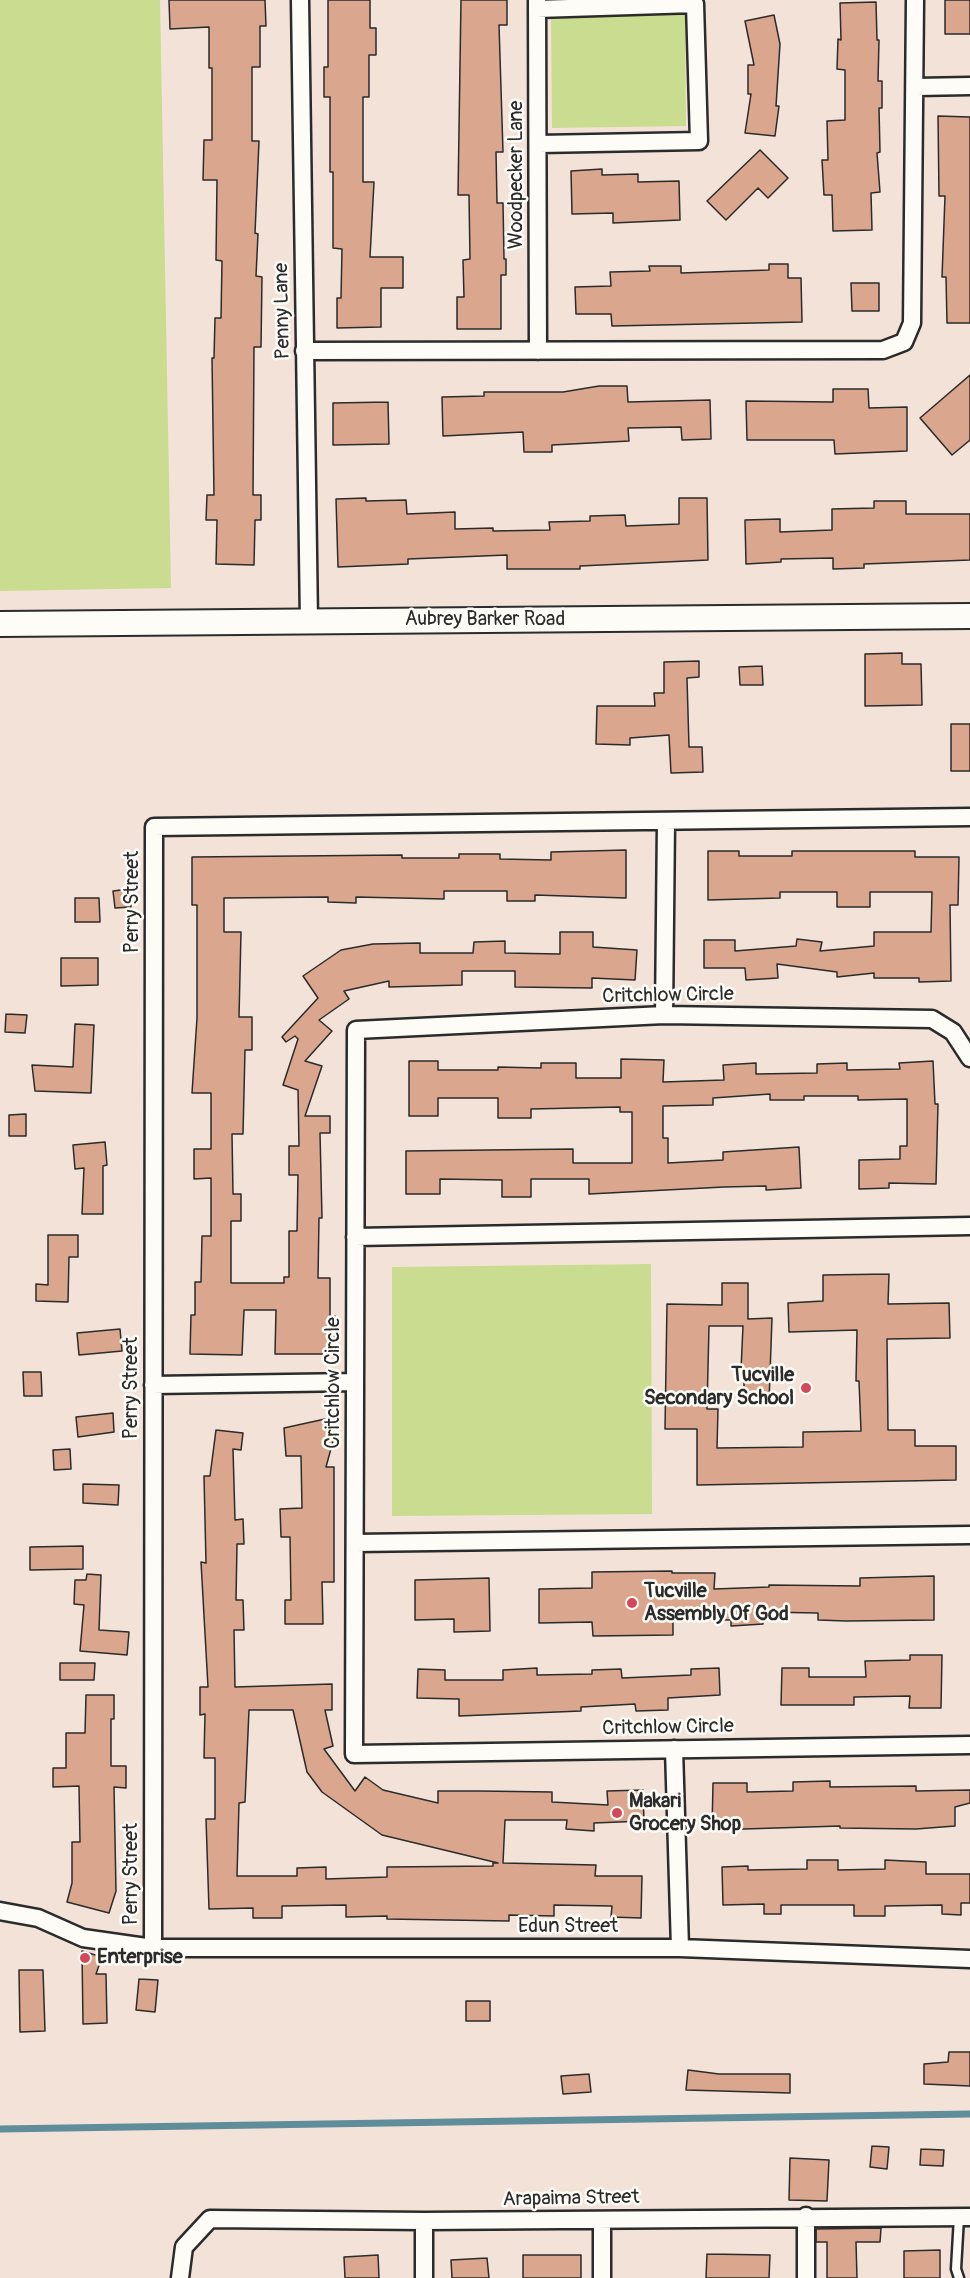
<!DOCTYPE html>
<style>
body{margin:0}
canvas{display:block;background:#f2e2d8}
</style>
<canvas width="970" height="2278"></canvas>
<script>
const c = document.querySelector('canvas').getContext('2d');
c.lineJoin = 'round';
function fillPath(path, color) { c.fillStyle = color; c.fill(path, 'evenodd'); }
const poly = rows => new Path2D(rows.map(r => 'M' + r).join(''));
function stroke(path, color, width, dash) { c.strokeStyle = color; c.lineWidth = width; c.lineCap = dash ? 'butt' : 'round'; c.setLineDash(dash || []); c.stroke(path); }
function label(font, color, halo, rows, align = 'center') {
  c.font = font + ' Pangolin,sans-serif'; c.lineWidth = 5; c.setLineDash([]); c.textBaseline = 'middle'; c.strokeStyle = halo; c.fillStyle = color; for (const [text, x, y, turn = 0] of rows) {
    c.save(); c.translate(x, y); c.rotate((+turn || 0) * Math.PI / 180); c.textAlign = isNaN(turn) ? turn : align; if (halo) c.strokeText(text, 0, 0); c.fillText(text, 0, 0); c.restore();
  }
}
fillPath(poly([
 [0,0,160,0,171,588,0,591],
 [685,13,686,126,552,128,551,15],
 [651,1264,652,1514,392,1516,392,1267]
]), '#cadc90');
stroke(poly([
 [0,2129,970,2114]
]), '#608d9a', 7);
const building = poly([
 [169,0,265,0,266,26,260,26,260,67,252,67,252,141,259,141,255,233,258,234,256,276,262,277,261,347,254,347,253,495,261,495,261,520,255,520,254,565,216,564,217,520,206,520,207,495,214,495,212,358,214,358,215,318,221,318,222,261,216,260,217,180,203,180,204,140,212,140,212,68,209,68,209,27,170,29,169,0],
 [328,0,370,0,370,28,376,28,376,55,369,55,369,97,363,97,363,182,374,182,370,257,403,257,403,288,381,288,381,327,337,328,337,298,341,298,342,249,333,248,333,172,330,172,330,97,324,97,324,67,328,67,328,0],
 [461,0,507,0,507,25,499,25,503,152,496,152,497,203,503,203,504,259,506,259,506,275,501,275,501,329,457,329,457,297,464,297,463,260,470,259,469,195,458,195,461,0],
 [945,0,970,0,970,34,945,34,945,0],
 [876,2,877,40,879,40,878,81,882,81,882,108,879,108,880,152,877,153,880,192,871,193,872,230,833,231,832,195,824,195,822,160,828,160,827,121,845,120,845,70,837,69,838,39,841,40,840,3,876,2],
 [774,15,780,44,776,106,779,106,775,136,745,133,751,94,748,94,748,65,754,65,745,21,774,15],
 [938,116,970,117,970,323,947,323,946,277,942,277,945,196,939,196,938,116],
 [760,150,788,178,768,198,758,188,726,220,707,201,760,150],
 [602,169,602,175,638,174,638,182,679,181,680,220,613,223,613,213,572,214,571,171,602,169],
 [769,264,788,264,788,278,801,278,802,322,612,326,611,314,576,314,575,287,611,286,610,272,650,271,649,266,681,266,681,273,769,270,769,264],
 [851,283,879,283,879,311,852,311,851,283],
 [970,375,970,440,952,455,920,418,970,375],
 [599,386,627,386,628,402,710,400,711,439,682,440,681,427,628,428,629,441,552,445,552,452,524,452,523,432,443,436,442,397,484,396,484,392,563,392,599,386],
 [833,389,868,389,869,408,907,407,907,451,835,454,834,440,747,440,746,401,833,402,833,389],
 [388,402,389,444,333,445,333,403,388,402],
 [366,498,366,501,406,500,407,514,455,512,455,529,493,528,493,531,550,530,549,522,590,521,590,516,625,515,626,526,679,524,679,498,707,498,708,560,580,566,580,569,507,569,507,555,408,559,408,564,338,567,336,499,366,498],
 [874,501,906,501,906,514,970,514,970,560,864,564,864,568,833,569,833,558,781,559,781,562,746,564,745,520,780,519,780,532,832,530,832,509,874,508,874,501],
 [902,653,902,664,921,664,922,705,865,706,865,654,902,653],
 [699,661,699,677,687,678,689,747,702,747,703,772,671,773,669,735,630,738,630,745,596,744,597,706,655,706,654,693,664,693,664,662,699,661],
 [762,666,763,685,740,685,739,667,762,666],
 [951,724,970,724,970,771,951,771,951,724],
 [626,850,626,898,535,895,535,901,507,901,507,891,444,891,444,899,356,897,356,903,328,902,328,897,224,898,224,932,241,932,239,1017,252,1017,252,1050,245,1050,243,1134,232,1134,233,1194,241,1194,241,1221,231,1221,231,1283,284,1283,284,1277,289,1277,289,1231,297,1231,298,1175,289,1175,289,1146,299,1146,298,1090,283,1085,298,1039,295,1036,286,1042,282,1037,318,998,303,976,341,950,373,944,420,943,420,953,473,953,474,942,505,941,505,953,560,954,560,932,593,932,593,947,637,950,635,980,592,978,592,988,515,987,515,971,462,971,462,985,389,987,389,981,344,991,349,999,319,1020,332,1031,305,1061,322,1066,305,1116,330,1116,330,1133,320,1133,322,1218,319,1218,318,1278,330,1278,330,1316,335,1316,335,1354,275,1354,276,1310,244,1310,242,1355,190,1354,191,1315,195,1315,195,1282,201,1282,202,1236,211,1236,211,1178,194,1179,194,1149,211,1149,211,1093,192,1093,197,1018,197,905,192,905,192,857,402,855,402,858,459,858,459,854,500,854,500,859,551,860,551,852,626,850],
 [708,851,739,851,739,856,792,856,792,851,915,851,915,857,959,857,958,905,950,905,951,981,919,982,919,978,874,978,874,973,837,977,837,972,777,964,778,978,746,980,745,968,704,968,704,940,735,940,735,951,796,946,797,939,822,942,820,951,874,946,874,932,931,932,932,892,870,892,870,907,837,907,837,892,780,892,780,898,708,900,708,851],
 [129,889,131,907,115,908,113,891,129,889],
 [75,898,99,898,100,922,75,922,75,898],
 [61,958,98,958,98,985,61,986,61,958],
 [6,1014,27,1015,25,1033,5,1032,6,1014],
 [75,1024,94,1025,91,1093,35,1091,32,1065,73,1067,75,1024],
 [621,1059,664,1060,663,1082,724,1080,723,1065,756,1063,756,1074,817,1073,817,1064,847,1063,847,1070,900,1069,899,1063,933,1061,935,1104,938,1104,936,1184,889,1183,889,1188,859,1189,859,1160,900,1159,900,1146,907,1146,907,1099,858,1100,858,1096,804,1096,804,1100,770,1100,770,1094,713,1098,713,1105,663,1106,663,1138,668,1138,668,1163,723,1160,723,1152,799,1147,801,1188,766,1190,766,1186,724,1187,589,1194,589,1179,531,1179,531,1197,502,1197,502,1180,440,1179,440,1194,406,1194,406,1151,573,1149,573,1163,632,1163,632,1112,620,1112,620,1107,531,1109,531,1118,498,1118,498,1098,438,1098,438,1116,409,1116,409,1061,438,1061,438,1070,498,1070,498,1067,541,1068,541,1063,576,1063,576,1078,621,1078,621,1059],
 [26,1114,26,1136,9,1136,9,1115,26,1114],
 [105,1142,107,1165,103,1166,103,1214,82,1214,84,1168,75,1169,73,1145,105,1142],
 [48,1235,78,1235,78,1257,69,1257,68,1302,36,1301,36,1284,48,1285,48,1235],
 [889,1274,888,1304,949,1303,950,1338,887,1339,888,1430,915,1430,915,1446,956,1446,956,1480,697,1485,697,1429,665,1429,667,1304,722,1305,722,1283,748,1283,748,1319,772,1318,769,1402,744,1403,744,1370,741,1370,743,1326,709,1326,707,1409,718,1409,717,1448,803,1447,803,1432,861,1431,859,1381,856,1381,857,1330,789,1332,788,1303,823,1301,823,1275,889,1274],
 [120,1329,122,1351,79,1355,77,1333,120,1329],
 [23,1372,41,1372,42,1396,24,1396,23,1372],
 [113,1413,114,1432,78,1437,76,1417,113,1413],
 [325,1419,335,1434,326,1467,334,1467,334,1582,322,1582,323,1624,285,1624,285,1600,291,1600,290,1537,281,1537,280,1509,302,1508,301,1456,286,1456,284,1428,325,1419],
 [216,1430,243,1433,241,1450,233,1449,235,1520,243,1519,244,1544,237,1544,236,1600,243,1600,244,1630,234,1630,235,1687,332,1684,332,1710,325,1710,333,1746,324,1749,355,1791,365,1777,383,1790,438,1803,438,1791,479,1791,552,1792,552,1802,608,1805,607,1791,643,1790,644,1821,594,1823,594,1831,566,1829,567,1820,505,1820,503,1863,596,1865,595,1876,642,1876,641,1918,611,1917,612,1906,554,1905,554,1916,509,1915,509,1921,387,1919,387,1916,346,1917,346,1905,282,1906,282,1918,253,1918,253,1908,209,1909,206,1819,215,1819,215,1758,204,1758,205,1714,200,1715,200,1687,208,1687,201,1562,206,1563,204,1476,210,1476,216,1430],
 [249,1710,293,1710,307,1772,322,1792,382,1835,498,1863,493,1863,493,1866,387,1867,387,1877,326,1879,326,1867,297,1868,297,1876,237,1876,239,1803,245,1802,249,1710],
 [70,1449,71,1469,54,1470,53,1450,70,1449],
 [83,1484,119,1485,118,1505,83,1503,83,1484],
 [83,1546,83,1569,30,1570,30,1547,83,1546],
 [672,1571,672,1573,715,1573,714,1589,769,1587,769,1585,860,1586,860,1578,934,1576,934,1620,846,1621,818,1620,818,1613,763,1612,763,1624,731,1626,731,1620,673,1619,673,1635,593,1636,592,1622,539,1623,539,1589,592,1588,592,1572,672,1571],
 [87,1574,101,1575,99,1630,129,1632,127,1655,80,1651,84,1605,74,1604,75,1580,86,1580,87,1574],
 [489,1578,490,1631,454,1632,454,1619,415,1620,415,1580,489,1578],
 [910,1655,942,1655,941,1708,909,1708,910,1696,854,1697,854,1705,781,1705,782,1668,809,1668,809,1677,866,1677,865,1661,910,1660,910,1655],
 [60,1663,95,1663,94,1680,60,1680,60,1663],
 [537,1668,537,1675,592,1674,592,1670,621,1669,622,1678,691,1675,691,1669,719,1668,720,1695,668,1698,668,1710,636,1711,635,1704,581,1707,581,1711,459,1716,459,1699,417,1698,418,1669,445,1670,445,1680,503,1680,503,1670,537,1668],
 [86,1695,114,1695,114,1719,111,1719,111,1766,126,1766,126,1788,114,1787,116,1891,109,1913,67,1902,72,1883,72,1842,80,1842,79,1786,53,1787,53,1768,66,1768,66,1733,85,1733,86,1695],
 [830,1781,830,1787,916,1786,916,1791,970,1790,970,1803,955,1807,955,1826,916,1829,840,1828,840,1826,712,1830,713,1783,747,1783,747,1792,793,1791,793,1782,830,1781],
 [807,1860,838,1860,838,1870,885,1869,885,1860,926,1862,926,1874,970,1874,970,1903,961,1903,961,1915,942,1914,942,1905,885,1906,885,1916,854,1916,854,1905,781,1905,781,1914,764,1914,764,1904,723,1905,722,1867,748,1866,748,1870,807,1869,807,1860],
 [82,1951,102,1957,96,1974,106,1974,107,2023,83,2024,82,1951],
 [19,1970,43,1970,45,2031,20,2032,19,1970],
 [139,1979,158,1980,155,2012,136,2010,139,1979],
 [466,2001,490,2001,490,2021,466,2021,466,2001],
 [949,2052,970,2052,970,2086,924,2084,924,2064,948,2062,949,2052],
 [688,2070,719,2074,790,2074,790,2093,686,2090,688,2070],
 [589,2074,591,2092,563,2094,561,2076,589,2074],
 [872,2146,889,2147,887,2169,870,2167,872,2146],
 [921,2149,944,2150,943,2166,920,2165,921,2149],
 [790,2158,829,2160,827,2201,789,2200,790,2158],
 [881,2228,880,2242,856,2242,857,2278,827,2278,827,2242,816,2242,816,2229,881,2228],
 [940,2250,940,2278,904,2278,904,2251,940,2250],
 [707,2254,770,2255,769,2278,706,2278,707,2254],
 [378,2255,379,2278,345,2278,344,2257,378,2255],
 [523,2255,581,2255,581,2278,523,2278,523,2255],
 [487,2258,489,2278,452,2278,451,2260,487,2258]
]);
fillPath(building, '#daa78e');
stroke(building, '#2b2b2b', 1.5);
const lane = poly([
 [959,2217,956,2269,959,2278]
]);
const street = poly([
 [300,0,309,621],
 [537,0,538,351],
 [537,9,695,4,699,141,539,144],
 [916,87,970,86],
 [304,351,883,350,904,342,912,323,915,0],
 [664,1015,666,821],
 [970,1058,953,1032,932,1019,664,1015,356,1030,354,1754,970,1745],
 [355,1237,970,1226],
 [153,1385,355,1382],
 [355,1543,970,1535],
 [674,1749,680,1948],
 [0,1911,38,1918,83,1938,153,1948,680,1948,970,1959],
 [153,1948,154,827,970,817],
 [424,2221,424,2278],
 [180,2278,184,2247,210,2219,424,2221,970,2217],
 [602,2278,602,2220],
 [806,2278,806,2216]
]);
const secondary = poly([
 [0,624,970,616]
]);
stroke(lane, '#2b2b2b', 13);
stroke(street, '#2b2b2b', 21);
stroke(secondary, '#2b2b2b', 28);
stroke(lane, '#fdfcf7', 8);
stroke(street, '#fdfcf7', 16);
stroke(secondary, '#fdfcf7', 24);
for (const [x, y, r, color] of [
 [806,1388,6,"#d1495b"],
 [632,1603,6,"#d1495b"],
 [617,1813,6,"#d1495b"],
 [85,1958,6,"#d1495b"]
]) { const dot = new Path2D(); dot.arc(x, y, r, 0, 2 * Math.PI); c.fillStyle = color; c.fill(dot); stroke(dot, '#fdfcf7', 2); }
label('20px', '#2b2b2b', '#fdfcf7', [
 ["Woodpecker Lane",517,175,-90],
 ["Penny Lane",283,311,-91],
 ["Aubrey Barker Road",485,620],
 ["Perry Street",133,902,-90],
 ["Critchlow Circle",668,996,-1],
 ["Critchlow Circle",334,1383,-90],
 ["Perry Street",132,1388,-90],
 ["Critchlow Circle",668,1728,-1],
 ["Perry Street",132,1874,-90],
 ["Edun Street",568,1927],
 ["Arapaima Street",571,2199,-1]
]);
label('bold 20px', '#2b2b2b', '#fdfcf7', [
 ["Tucville",794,1376,"right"],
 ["Secondary School",794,1399,"right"],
 ["Tucville",644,1592],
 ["Assembly Of God",644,1615],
 ["Makari",629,1802],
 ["Grocery Shop",629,1825],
 ["Enterprise",97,1958]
], 'left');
</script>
